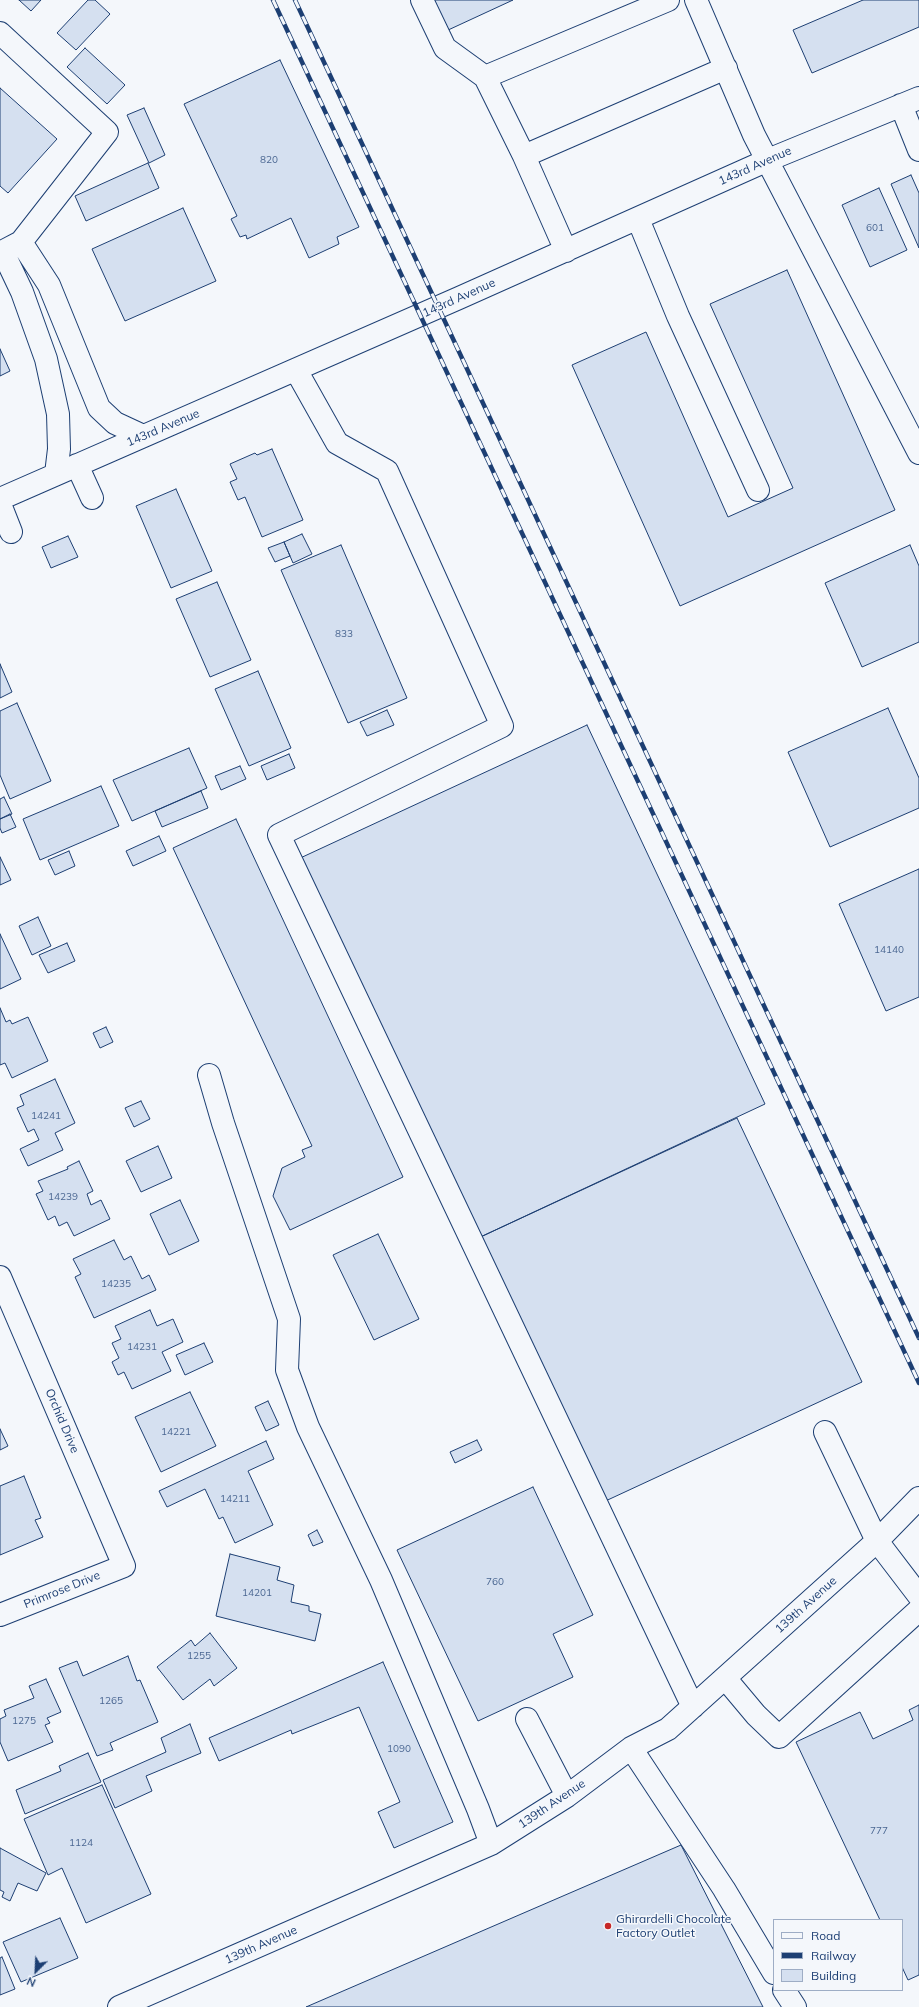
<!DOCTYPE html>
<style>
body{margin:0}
#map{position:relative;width:919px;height:2007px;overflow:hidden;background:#f4f7fb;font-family:Mulish,sans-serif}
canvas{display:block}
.legend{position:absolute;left:773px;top:1919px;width:130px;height:72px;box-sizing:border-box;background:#f4f7fb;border:1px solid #9eadc5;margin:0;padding:5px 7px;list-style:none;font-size:12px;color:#1d3f73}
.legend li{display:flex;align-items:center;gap:8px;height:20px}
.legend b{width:20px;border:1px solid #9eadc5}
.north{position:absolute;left:16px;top:1951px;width:40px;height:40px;-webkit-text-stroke:3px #f4f7fb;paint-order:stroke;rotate:204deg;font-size:11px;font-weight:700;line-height:16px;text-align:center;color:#1d3f73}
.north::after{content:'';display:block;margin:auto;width:14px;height:18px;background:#1d3f73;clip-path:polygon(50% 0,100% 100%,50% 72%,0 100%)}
</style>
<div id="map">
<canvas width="919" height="2007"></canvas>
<ul class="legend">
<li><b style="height:5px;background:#f4f7fb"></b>Road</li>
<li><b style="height:5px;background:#1d3f73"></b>Railway</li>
<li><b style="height:11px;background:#d5e0f0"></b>Building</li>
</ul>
<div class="north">N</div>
</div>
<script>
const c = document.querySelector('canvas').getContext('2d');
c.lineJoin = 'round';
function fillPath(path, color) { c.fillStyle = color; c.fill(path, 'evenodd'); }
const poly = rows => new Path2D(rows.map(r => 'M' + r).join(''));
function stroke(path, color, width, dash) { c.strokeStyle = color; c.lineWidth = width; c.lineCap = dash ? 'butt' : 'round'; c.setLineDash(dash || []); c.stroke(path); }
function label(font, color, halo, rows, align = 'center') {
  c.font = font + ' Mulish,sans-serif'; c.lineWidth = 3; c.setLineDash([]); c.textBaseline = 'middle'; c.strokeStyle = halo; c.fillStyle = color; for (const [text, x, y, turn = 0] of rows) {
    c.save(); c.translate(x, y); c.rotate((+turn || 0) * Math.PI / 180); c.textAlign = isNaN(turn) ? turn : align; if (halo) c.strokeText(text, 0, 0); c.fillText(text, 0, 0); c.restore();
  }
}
const building = poly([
 [19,0,41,0,31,11,19,0],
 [88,0,95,0,110,14,76,50,57,33,88,0],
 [431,0,513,0,446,31,431,0],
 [863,0,919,0,919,27,812,73,793,30,863,0],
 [85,48,125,85,107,104,67,67,85,48],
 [280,60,359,227,337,237,339,244,309,258,291,218,247,239,246,235,240,237,231,219,237,216,184,104,280,60],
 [0,88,57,139,8,193,0,186,0,88],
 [144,108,165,155,149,163,127,115,144,108],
 [148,163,159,188,86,221,75,196,148,163],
 [911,175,919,193,919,248,891,184,911,175],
 [879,188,907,250,870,267,842,205,879,188],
 [183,208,216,281,125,321,92,249,183,208],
 [787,270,895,510,680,606,572,365,646,332,728,517,793,488,710,304,787,270],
 [0,349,10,371,0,376,0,349],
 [272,449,303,520,262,537,245,497,238,500,230,482,237,479,230,464,255,453,257,455,272,449],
 [176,489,212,571,171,588,136,506,176,489],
 [302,534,312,554,293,563,284,542,302,534],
 [68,536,78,557,51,568,42,547,68,536],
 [284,542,290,556,275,562,268,548,284,542],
 [341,545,407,698,348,723,281,570,341,545],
 [910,545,919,566,919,642,862,667,825,583,910,545],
 [217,582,251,660,210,677,176,599,217,582],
 [0,664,12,692,0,698,0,664],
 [258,671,291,748,249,766,215,689,258,671],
 [17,703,51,781,10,799,0,775,0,711,17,703],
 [888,708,919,778,919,808,830,847,788,752,888,708],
 [387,710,394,725,367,736,360,722,387,710],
 [587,725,765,1104,474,1240,296,860,587,725],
 [189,748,207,788,132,821,113,780,189,748],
 [289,754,295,768,267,780,261,766,289,754],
 [240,766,246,779,221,790,215,776,240,766],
 [101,786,119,826,40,860,23,819,101,786],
 [201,791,208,808,162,827,155,811,201,791],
 [4,797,12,814,0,819,0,799,4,797],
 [10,814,16,827,2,833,0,828,0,819,10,814],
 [236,819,403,1177,290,1230,273,1196,282,1168,305,1157,302,1150,312,1146,173,848,236,819],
 [159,836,166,851,133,866,126,851,159,836],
 [69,851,75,866,55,875,48,860,69,851],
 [0,857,11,880,0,885,0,857],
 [919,869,919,997,886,1011,839,904,919,869],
 [38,917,51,946,32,955,19,926,38,917],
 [0,934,21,979,0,989,0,934],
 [67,943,75,961,48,973,39,955,67,943],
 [0,1008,6,1022,10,1020,12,1024,28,1017,48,1061,12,1078,5,1063,0,1065,0,1008],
 [106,1027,113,1042,100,1048,93,1033,106,1027],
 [55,1079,75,1123,55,1133,63,1150,28,1166,20,1149,39,1140,34,1129,28,1132,17,1108,24,1105,20,1095,55,1079],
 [141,1101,150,1119,134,1127,125,1108,141,1101],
 [737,1118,862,1382,599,1504,474,1240,737,1118],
 [158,1146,172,1178,141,1192,126,1161,158,1146],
 [79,1161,93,1191,87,1194,91,1205,101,1200,110,1219,74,1236,67,1222,59,1226,55,1216,48,1220,36,1194,43,1191,38,1181,68,1169,67,1167,79,1161],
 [180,1200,199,1241,169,1255,150,1214,180,1200],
 [378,1234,419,1319,374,1340,333,1255,378,1234],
 [114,1240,124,1260,131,1256,142,1279,149,1275,156,1290,94,1318,75,1277,81,1274,73,1259,114,1240],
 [150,1310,157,1326,173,1319,183,1342,162,1352,171,1371,132,1389,124,1372,118,1375,112,1362,119,1358,112,1343,121,1339,115,1326,150,1310],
 [204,1343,213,1362,185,1375,176,1355,204,1343],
 [190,1392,216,1446,161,1472,135,1417,190,1392],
 [268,1401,279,1425,266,1431,255,1407,268,1401],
 [0,1429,8,1446,0,1450,0,1429],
 [477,1440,482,1450,455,1463,450,1452,477,1440],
 [266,1441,274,1459,248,1471,273,1525,235,1543,223,1517,219,1519,205,1489,167,1507,159,1491,266,1441],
 [24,1476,41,1518,35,1520,43,1537,0,1555,0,1486,24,1476],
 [533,1487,593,1615,553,1634,573,1677,478,1721,397,1550,533,1487],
 [317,1530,323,1542,313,1546,308,1535,317,1530],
 [230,1554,280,1567,277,1580,294,1585,291,1602,309,1606,309,1611,321,1614,315,1641,216,1616,230,1554],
 [210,1633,237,1668,214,1686,210,1679,183,1700,157,1667,191,1640,195,1646,210,1633],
 [128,1656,137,1681,140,1680,158,1722,110,1743,113,1750,97,1756,59,1668,77,1661,83,1676,128,1656],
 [383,1662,453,1822,394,1848,378,1812,400,1802,359,1707,292,1734,291,1730,219,1761,209,1738,383,1662],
 [46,1679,61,1712,47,1718,50,1723,45,1725,53,1742,8,1761,0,1742,0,1719,6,1716,4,1710,34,1698,29,1686,46,1679],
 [919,1705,919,1975,908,1980,902,1967,902,1920,880,1920,796,1742,860,1712,873,1739,913,1720,909,1710,919,1705],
 [190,1724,201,1753,146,1776,152,1791,115,1808,103,1780,166,1752,161,1738,190,1724],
 [88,1753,101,1782,25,1814,16,1790,61,1771,59,1766,88,1753],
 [102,1785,151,1894,86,1923,62,1868,48,1875,24,1819,102,1785],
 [681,1845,763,2007,306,2007,681,1845],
 [0,1848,46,1873,37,1891,18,1883,10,1901,2,1897,4,1892,0,1890,0,1848],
 [60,1918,78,1958,21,1982,3,1942,60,1918],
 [2,1957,15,1989,0,1995,0,1958,2,1957]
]);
fillPath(building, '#d5e0f0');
stroke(building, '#1d3f73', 1);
const minor = poly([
 [422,0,445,48,485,77],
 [696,0,754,135,919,453],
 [0,33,107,132,21,242,0,253],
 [901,105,919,150],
 [524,156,485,77,668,0],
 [638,219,678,316,758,490],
 [21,242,49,285,99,408,115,423,143,436],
 [566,251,524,156,726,68],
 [3,252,22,292,46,359,58,414,59,449,56,474],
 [296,370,337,443,387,471,502,726,279,835,693,1707],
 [77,465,92,498],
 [0,499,459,298,768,160,919,98],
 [0,504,11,532],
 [209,1075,223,1123,289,1319,287,1370,308,1427,381,1580,478,1809,491,1844],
 [0,1277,124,1566,0,1615],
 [825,1432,877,1541,919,1596],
 [725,1678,756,1715,779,1737,919,1610],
 [527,1719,567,1796],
 [631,1748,724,1889,774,1973],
 [784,1990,795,2007],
 [119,2007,491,1844,567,1796,631,1748,668,1729,877,1541,919,1498]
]);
stroke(minor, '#1d3f73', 24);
stroke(minor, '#f4f7fb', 22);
const rail = poly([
 [273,0,919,1383],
 [295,0,919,1338]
]);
stroke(rail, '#1d3f73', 4.5);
stroke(rail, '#f4f7fb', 3, [9]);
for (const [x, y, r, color] of [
 [608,1926,4,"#c62828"]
]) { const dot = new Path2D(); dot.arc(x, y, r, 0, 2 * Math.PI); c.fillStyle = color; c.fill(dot); stroke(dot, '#f4f7fb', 1.5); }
label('10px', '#4b6792', null, [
 ["820",269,160],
 ["601",875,228],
 ["833",344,634],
 ["14140",889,950],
 ["14241",46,1116],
 ["14239",63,1197],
 ["14235",116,1284],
 ["14231",142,1347],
 ["14221",176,1432],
 ["14211",235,1499],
 ["760",495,1582],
 ["14201",257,1593],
 ["1255",199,1656],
 ["1265",111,1701],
 ["1275",24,1721],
 ["1090",399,1749],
 ["777",879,1831],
 ["1124",81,1843]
]);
label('12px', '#1d3f73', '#f4f7fb', [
 ["143rd Avenue",755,166,-24],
 ["143rd Avenue",459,298,-24],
 ["143rd Avenue",163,428,-23],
 ["Orchid Drive",62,1421,67],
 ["Primrose Drive",62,1590,-22],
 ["139th Avenue",806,1605,-42],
 ["139th Avenue",552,1804,-34],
 ["139th Avenue",261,1945,-24]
]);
label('12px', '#1d3f73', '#f4f7fb', [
 ["Ghirardelli Chocolate",616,1919],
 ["Factory Outlet",616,1933]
], 'left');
</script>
